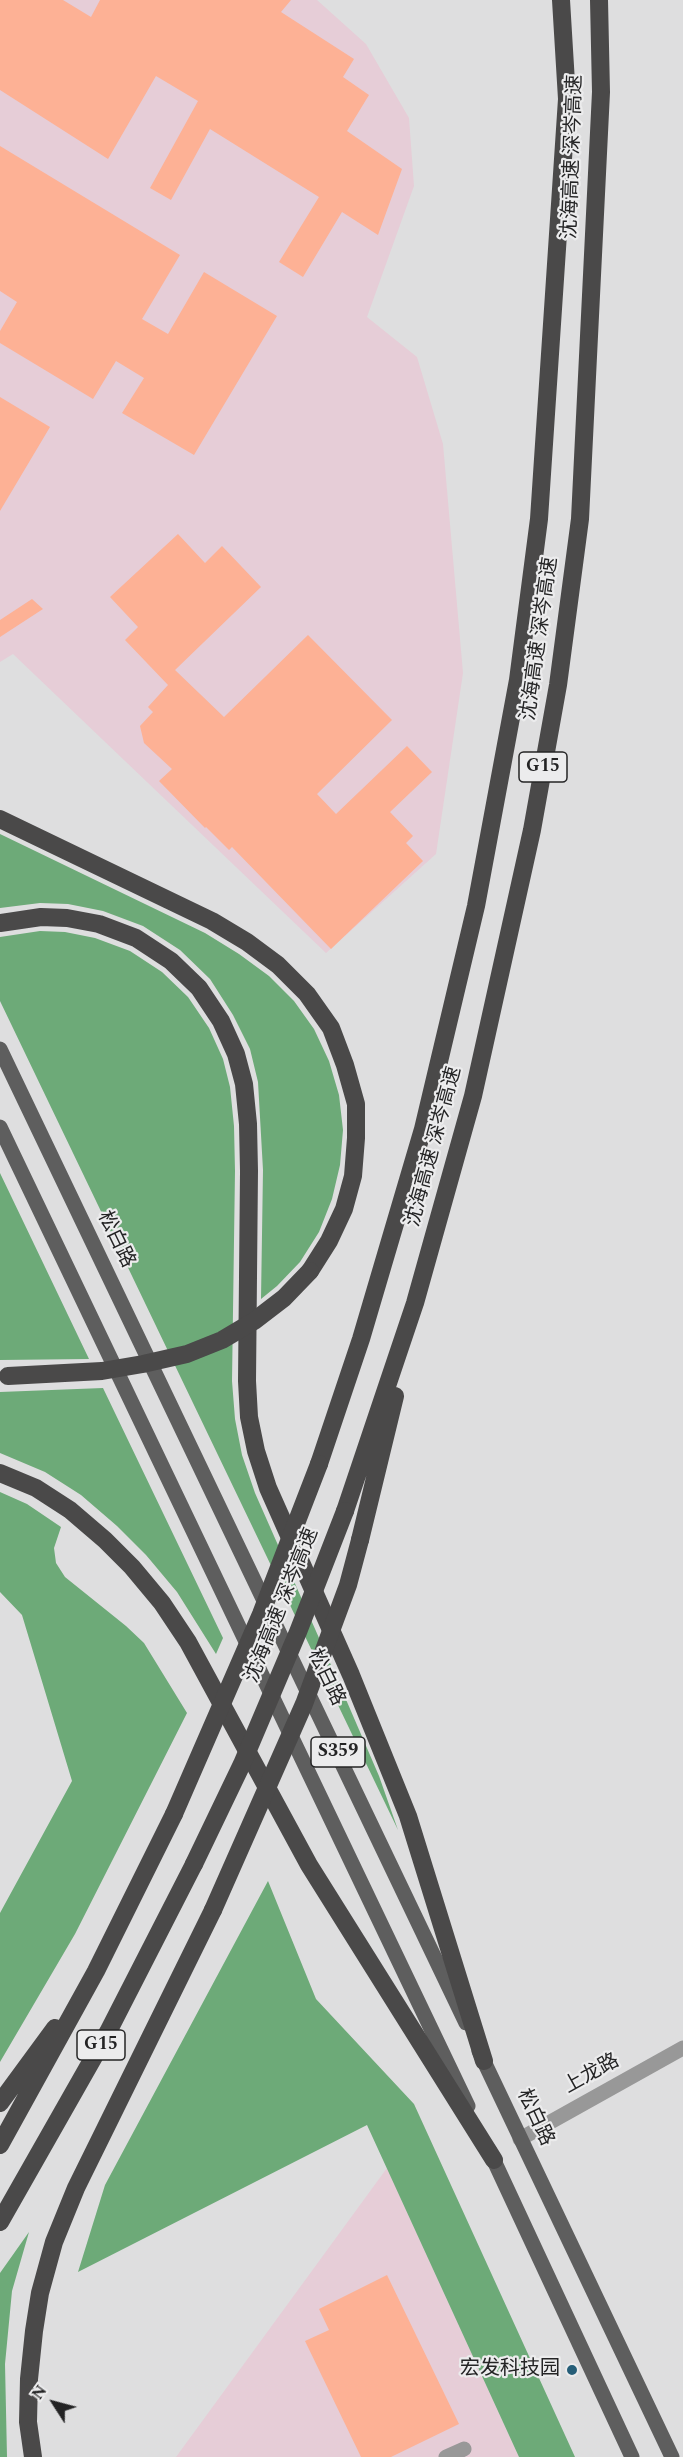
<!DOCTYPE html>
<meta charset="utf-8">
<style>
body{margin:0}
#map{position:relative;width:683px;height:2457px;overflow:hidden;background:#dededf;font-family:Spectral,serif}
canvas{display:block}
.north{position:absolute;left:24px;top:2373px;width:60px;height:60px;-webkit-text-stroke:4px #ececed;paint-order:stroke;rotate:306deg;font-size:16px;font-weight:700;line-height:24px;text-align:center;color:#242425}
.north::after{content:'';display:block;margin:auto;width:21px;height:27px;background:#242425;clip-path:polygon(50% 0,100% 100%,50% 72%,0 100%)}
</style>
<div id="map">
<canvas width="683" height="2457"></canvas>
<div class="north">N</div>
</div>
<script>
const c = document.querySelector('canvas').getContext('2d');
c.lineJoin = 'round';
function fillPath(path, color) { c.fillStyle = color; c.fill(path, 'evenodd'); }
const poly = rows => new Path2D(rows.map(r => 'M' + r).join(''));
function stroke(path, color, width, dash) { c.strokeStyle = color; c.lineWidth = width; c.lineCap = dash ? 'butt' : 'round'; c.setLineDash(dash || []); c.stroke(path); }
function label(font, color, halo, rows, align = 'center') {
  c.font = font + ' Spectral,"Noto Sans SC",serif'; c.lineWidth = 4.5; c.setLineDash([]); c.textBaseline = 'middle'; c.strokeStyle = halo; c.fillStyle = color; for (const [text, x, y, turn = 0] of rows) {
    c.save(); c.translate(x, y); c.rotate((+turn || 0) * Math.PI / 180); c.textAlign = isNaN(turn) ? turn : align; if (halo) c.strokeText(text, 0, 0); c.fillText(text, 0, 0); c.restore();
  }
}
fillPath(poly([
 [0,0,317,0,366,44,409,118,414,186,367,317,417,357,443,444,463,673,436,854,326,953,13,654,0,662],
 [387,2168,519,2457,176,2457]
]), '#e6cdd7');
fillPath(poly([
 [0,834,205,933,239,954,269,976,294,1001,314,1029,329,1061,339,1095,343,1130,340,1165,332,1199,319,1232,300,1262,277,1286,261,1299,263,1170,258,1082,250,1049,233,1015,210,979,180,950,143,926,103,911,68,904,40,903,0,908],
 [40,931,65,932,95,938,130,951,162,972,188,997,209,1028,223,1059,230,1087,234,1126,235,1171,232,1381,235,1419,242,1455,255,1493,338,1681,379,1776,398,1830,0,1001,0,937],
 [0,1173,89,1359,0,1360],
 [103,1388,223,1638,216,1654,177,1592,146,1555,117,1526,81,1495,45,1472,0,1453,0,1392],
 [0,1492,27,1504,61,1527,54,1548,56,1563,65,1577,126,1626,144,1643,187,1713,75,1934,0,2062,0,1913,72,1781,22,1615,0,1592],
 [268,1881,316,1999,414,2104,575,2457,519,2457,367,2125,78,2272,105,2185],
 [29,2232,12,2291,5,2364,7,2457,0,2457,0,2273]
]), '#6daa78');
fillPath(poly([
 [0,0,63,0,91,17,100,0,291,0,281,12,354,59,343,77,369,95,347,131,402,169,378,235,342,212,303,277,279,262,319,197,210,129,171,200,150,188,198,101,156,76,108,159,0,90],
 [0,146,180,255,142,319,168,334,204,272,277,316,194,455,122,413,144,378,116,361,93,399,0,343,0,331,17,302,0,291],
 [0,397,50,427,0,511],
 [178,534,205,563,222,546,261,587,175,670,224,717,308,635,392,720,317,794,336,814,407,746,432,772,390,812,413,836,406,843,423,861,331,949,232,847,229,850,206,827,205,828,159,781,172,769,144,743,140,726,153,712,148,707,168,685,125,640,138,627,110,597],
 [32,599,43,609,0,637,0,620],
 [387,2275,459,2424,391,2457,361,2457,305,2341,329,2330,319,2309]
]), '#fdb195');
stroke(poly([
 [520,2139,683,2048],
 [446,2457,464,2449]
]), '#989898', 15);
stroke(poly([
 [0,1049,466,2023],
 [0,1127,468,2106],
 [479,2051,672,2457],
 [489,2150,632,2457]
]), '#5e5e5e', 15);
stroke(poly([
 [0,819,212,921,247,942,278,965,307,994,331,1028,345,1065,356,1104,356,1138,353,1176,344,1209,329,1241,310,1271],
 [0,923,41,917,67,918,99,924,136,938,171,961,199,988,221,1021,236,1054,244,1084,248,1124,249,1171,247,1381,249,1417,256,1451,268,1488,351,1675,408,1816,484,2061],
 [319,1464,361,1339,423,1129,476,906,518,680,539,519,567,99,561,0],
 [0,1473,36,1488,70,1510,105,1540,132,1567,162,1603,188,1642,309,1865,494,2160],
 [345,1511,415,1303,473,1096,532,830,558,685,580,519,601,92,599,0],
 [360,1540,395,1396],
 [0,2103,55,2028],
 [0,2145,96,1971,174,1814],
 [0,2222,108,2032,194,1864],
 [33,2457,28,2422,29,2379,34,2331,40,2293,54,2242,76,2188,213,1910]
]), '#4a4949', 18);
stroke(poly([
 [8,1376,102,1371,143,1364,187,1354,222,1340,254,1321,284,1298,310,1271],
 [174,1814,261,1614,319,1464],
 [194,1864,242,1764,298,1632,345,1511],
 [213,1910,304,1704,348,1585,360,1540]
]), '#4a4949', 18);
for (const [x, y, r, color] of [
 [572,2370,6,"#265e78"]
]) { const dot = new Path2D(); dot.arc(x, y, r, 0, 2 * Math.PI); c.fillStyle = color; c.fill(dot); stroke(dot, '#ececed', 2); }
for (const [x, y, w] of [
 [543,767,48],
 [338,1752,54],
 [101,2045,48]
]) { const box = new Path2D(); box.roundRect(x - w / 2, y - 15, w, 30, 4.5); c.fillStyle = '#ececed'; c.fill(box); stroke(box, '#242425', 1.5); }
label('bold 18px', '#242425', null, [
 ["G15",543,767],
 ["S359",338,1752],
 ["G15",101,2045]
]);
label('20px', '#242425', '#ececed', [
 ["沈海高速 深岑高速",574,157,-88],
 ["沈海高速 深岑高速",541,639,-82],
 ["沈海高速 深岑高速",435,1147,-75],
 ["松白路",115,1240,64],
 ["沈海高速 深岑高速",283,1606,-68],
 ["松白路",325,1678,64],
 ["上龙路",592,2075,-29],
 ["松白路",534,2118,65]
]);
label('20px', '#242425', '#ececed', [
 ["宏发科技园",560,2370]
], 'right');
</script>
